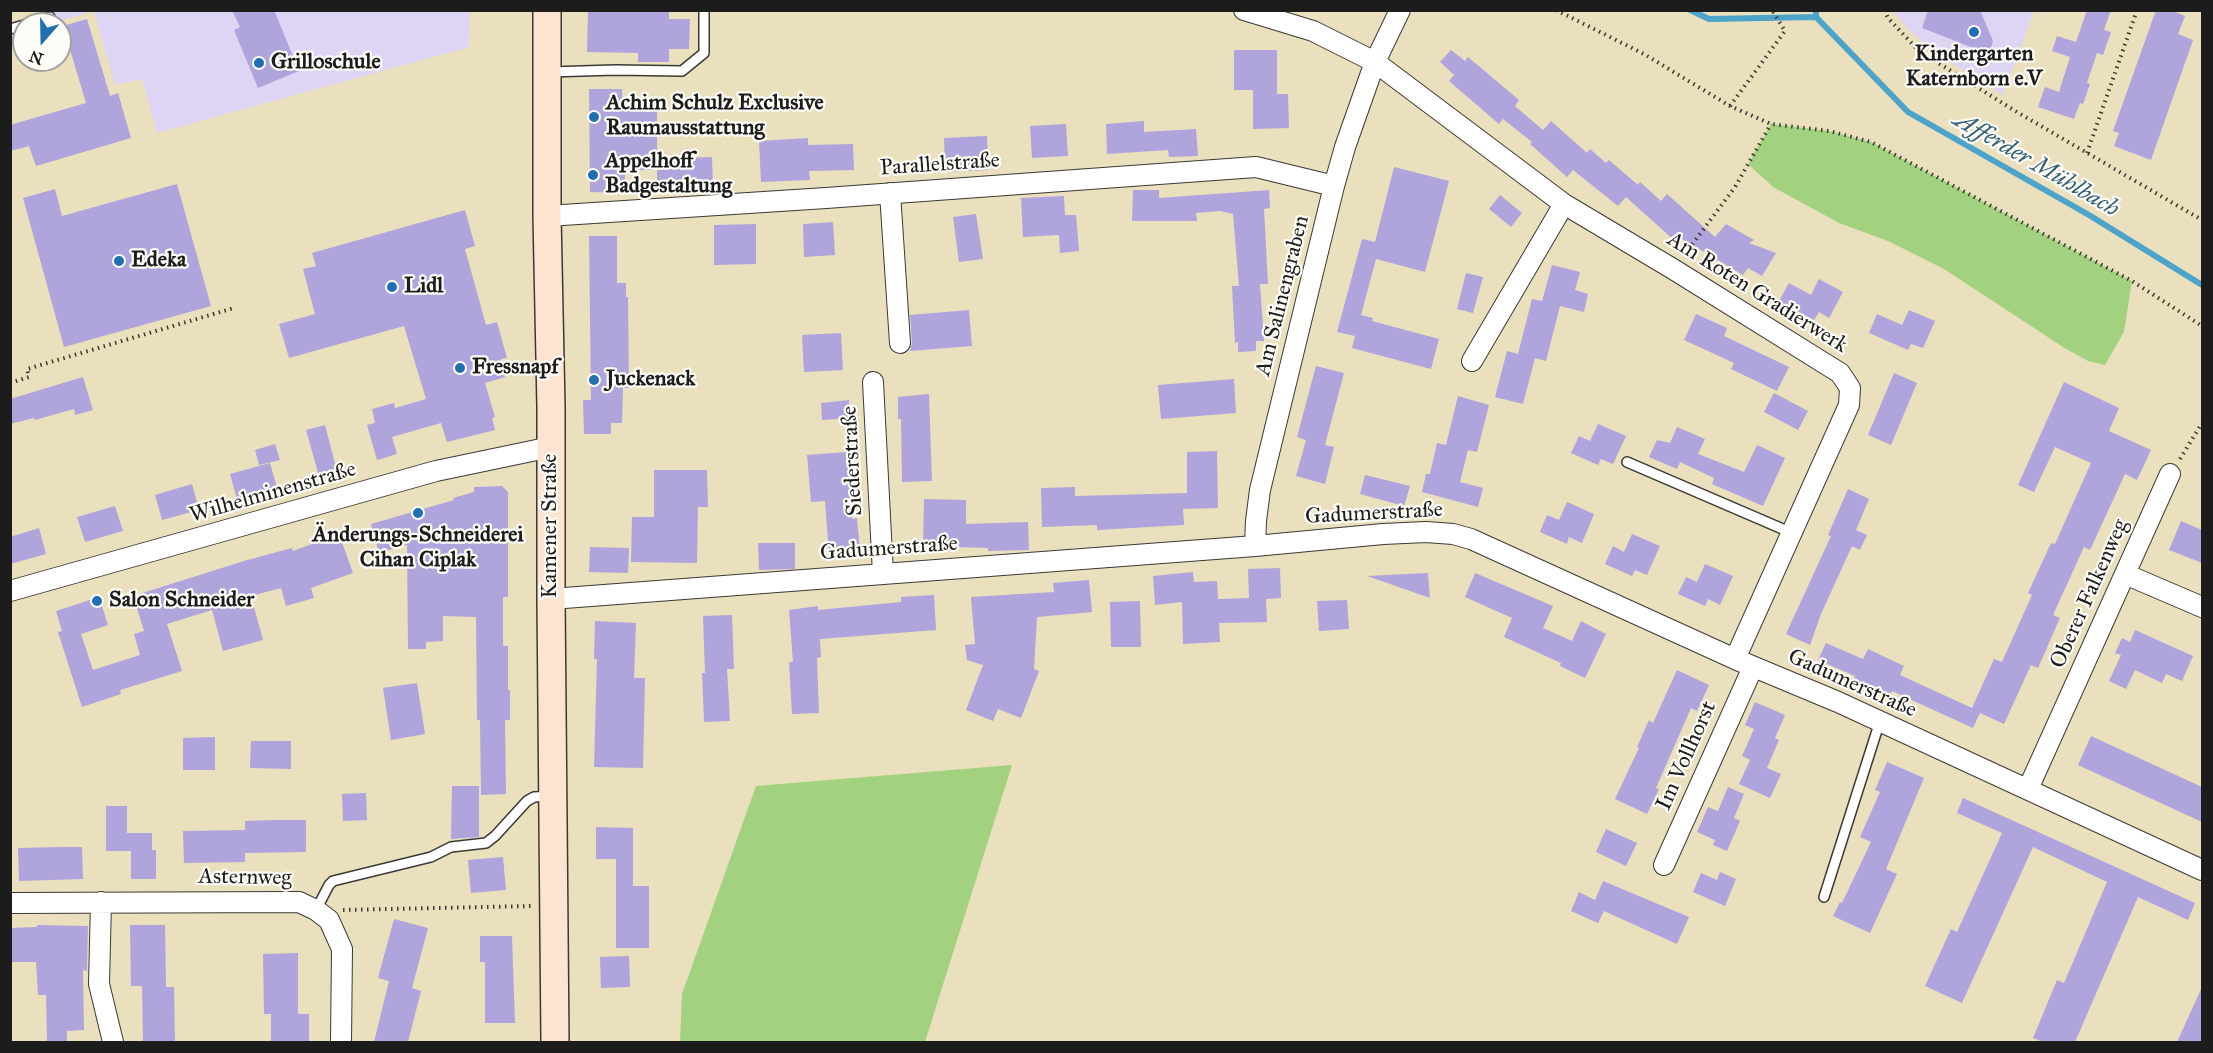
<!DOCTYPE html>
<meta charset="utf-8">
<style>
body{margin:0}
#map{position:relative;width:2213px;height:1053px;overflow:hidden;background:#eae0bd;font-family:"IM FELL Great Primer",serif}
canvas{display:block}
.frame{position:absolute;inset:0;border:12px solid #1c1c1c;pointer-events:none}
.north{position:absolute;left:12px;top:12px;width:60px;height:60px;box-sizing:border-box;background:#fdfcf7;border:2px solid #a3a29f;border-radius:50%;rotate:200deg;font-size:16px;font-weight:700;line-height:24px;text-align:center;color:#1c1c1c}
.north::after{content:'';display:block;margin:auto;width:21px;height:27px;background:#1f6fb2;clip-path:polygon(50% 0,100% 100%,50% 72%,0 100%)}
</style>
<div id="map">
<canvas width="2213" height="1053"></canvas>
<div class="frame"></div>
<div class="north">N</div>
</div>
<script>
const c = document.querySelector('canvas').getContext('2d');
c.lineJoin = 'round';
function fillPath(path, color) { c.fillStyle = color; c.fill(path, 'evenodd'); }
const poly = rows => new Path2D(rows.map(r => 'M' + r).join(''));
function stroke(path, color, width, dash) { c.strokeStyle = color; c.lineWidth = width; c.lineCap = dash ? 'butt' : 'round'; c.setLineDash(dash || []); c.stroke(path); }
function label(font, color, halo, rows, align = 'center') {
  c.font = font + ' "IM FELL Great Primer",serif'; c.lineWidth = 4.5; c.setLineDash([]); c.textBaseline = 'middle'; c.strokeStyle = halo; c.fillStyle = color; for (const [text, x, y, turn = 0] of rows) {
    c.save(); c.translate(x, y); c.rotate((+turn || 0) * Math.PI / 180); c.textAlign = isNaN(turn) ? turn : align; if (halo) c.strokeText(text, 0, 0); c.fillText(text, 0, 0); c.restore();
  }
}
fillPath(poly([
 [46,11,470,11,469,47,157,133,142,79,115,85,94,11,52,23],
 [1893,11,2034,11,2003,95,1941,57,1912,33]
]), '#ded5f5');
fillPath(poly([
 [1771,124,1829,131,1871,142,2132,281,2124,332,2105,365,2088,361,2063,347,1944,269,1888,241,1839,223,1773,187,1748,164],
 [1012,765,925,1042,680,1042,682,994,756,786]
]), '#a2d280');
stroke(poly([
 [1690,10,1709,19,1816,17],
 [1816,10,1816,17,1908,112,2089,215,2202,285]
]), '#4da4ca', 6);
fillPath(poly([
 [232,10,274,10,299,71,258,88,234,30,240,27],
 [588,10,669,10,669,19,690,19,689,49,669,49,669,62,638,62,638,53,587,52],
 [1928,10,1980,10,1993,41,1989,54,1922,28],
 [2087,10,2111,10,2104,30,2111,32,2103,55,2097,53,2087,83,2090,84,2083,104,2080,103,2074,119,2038,107,2045,87,2059,92,2070,57,2052,51,2057,36,2076,42],
 [2156,10,2171,10,2185,16,2178,34,2193,40,2151,160,2114,146,2119,133,2113,131],
 [87,19,110,96,118,93,131,138,36,166,29,146,10,151,10,125,86,103,63,26],
 [1234,50,1277,50,1277,94,1288,94,1289,128,1253,129,1253,90,1234,90],
 [1451,50,1465,61,1468,57,1519,100,1515,106,1543,130,1551,121,1587,153,1590,149,1606,163,1609,160,1638,185,1640,182,1661,201,1667,194,1715,237,1726,224,1754,240,1749,243,1776,253,1762,276,1748,268,1743,275,1679,237,1675,241,1626,197,1618,206,1573,170,1567,177,1530,144,1532,142,1503,119,1499,124,1449,81,1454,75,1440,62],
 [589,89,622,89,622,107,657,107,657,159,712,157,713,184,657,186,657,170,625,170,625,193,590,192],
 [1144,121,1144,132,1196,129,1198,156,1169,157,1168,150,1107,154,1106,124],
 [1066,124,1068,156,1032,158,1030,126],
 [987,136,988,170,945,172,944,138],
 [808,138,808,145,853,144,854,170,809,171,810,180,761,182,759,141],
 [1394,167,1449,181,1425,272,1376,259,1361,315,1373,318,1372,321,1439,339,1431,369,1352,348,1355,336,1337,332,1362,239,1375,242],
 [177,184,211,306,64,347,23,198,55,189,62,216],
 [1133,190,1159,190,1159,198,1269,190,1270,208,1264,209,1268,284,1260,284,1264,341,1256,341,1256,351,1238,352,1238,342,1235,343,1232,286,1239,286,1233,214,1220,211,1196,213,1197,221,1132,221],
 [1500,195,1522,213,1511,227,1489,209],
 [1064,196,1065,215,1076,215,1079,251,1060,253,1059,235,1023,237,1021,198],
 [465,210,475,246,465,249,486,325,497,322,507,358,501,359,505,377,485,383,495,417,492,418,495,430,447,442,441,423,392,437,397,454,377,460,367,425,375,423,372,409,394,403,395,408,426,399,404,326,289,358,279,324,315,314,303,269,316,266,312,253],
 [976,214,983,259,959,262,953,217],
 [833,222,835,255,804,257,803,224],
 [756,224,756,264,714,265,714,225],
 [589,236,617,236,617,283,626,283,626,297,628,297,629,388,623,388,622,423,611,423,611,434,584,434,583,400,591,400],
 [1552,265,1580,272,1575,290,1588,294,1584,312,1560,306,1546,361,1535,358,1523,404,1495,397,1507,351,1518,354,1532,299,1542,301],
 [1466,273,1483,277,1473,313,1457,309],
 [1819,279,1843,292,1829,318,1819,312,1814,320,1779,301,1789,283,1811,295],
 [969,310,972,346,910,351,912,342,910,315],
 [1909,310,1935,321,1923,348,1911,344,1908,350,1869,333,1877,314,1902,325],
 [1696,314,1727,328,1724,336,1789,367,1777,391,1731,369,1734,363,1684,340],
 [841,333,843,370,804,372,802,335],
 [1316,366,1344,373,1325,445,1334,447,1325,484,1296,476,1306,440,1297,437],
 [1894,373,1917,383,1891,445,1868,435],
 [83,377,93,410,75,415,74,409,35,420,34,418,10,424,10,399],
 [1234,379,1236,413,1161,419,1158,385],
 [2064,382,2119,408,2109,431,2151,450,2137,480,2125,474,2090,550,2084,547,2053,615,2060,618,2038,668,2031,665,2004,724,1980,713,1973,728,1892,691,1889,699,1852,683,1855,676,1818,660,1826,643,1863,659,1868,649,1904,666,1900,675,1972,708,1994,659,2002,662,2032,595,2028,593,2051,543,2055,544,2091,463,2055,447,2034,492,2018,485],
 [1774,393,1808,411,1798,430,1764,412],
 [929,394,932,481,902,482,901,419,898,419,898,397],
 [1458,396,1489,405,1477,452,1468,450,1460,482,1483,488,1478,507,1422,492,1426,474,1430,474,1437,443,1446,445],
 [849,400,850,418,822,420,821,403],
 [1598,424,1626,436,1613,464,1601,459,1598,465,1571,453,1579,436,1590,441],
 [325,425,337,471,319,476,306,430],
 [1677,427,1705,439,1698,454,1744,472,1757,445,1785,458,1763,506,1712,484,1714,478,1680,462,1677,469,1649,457,1657,440,1670,443],
 [275,444,280,460,259,465,255,450],
 [1217,451,1218,508,1183,509,1184,525,1097,530,1097,525,1042,527,1041,488,1075,487,1075,496,1187,493,1187,452],
 [847,452,852,519,857,518,860,551,829,554,825,501,811,502,807,455],
 [270,463,277,488,237,499,230,474],
 [654,470,707,470,708,507,698,507,697,563,631,562,632,517,654,517],
 [1365,475,1410,486,1404,506,1360,494],
 [192,484,199,510,162,520,155,495],
 [502,486,508,492,508,597,503,597,503,646,508,646,508,690,510,690,510,720,505,720,506,794,481,795,480,720,477,720,476,617,443,616,443,641,426,642,426,649,408,649,407,545,379,553,371,524,454,500,453,498,474,492,474,487],
 [1848,489,1869,499,1856,530,1867,535,1860,550,1852,546,1821,614,1810,645,1786,634,1831,536,1828,535],
 [924,499,966,500,966,524,1028,522,1029,550,988,551,988,548,923,546],
 [1567,502,1594,514,1582,543,1569,537,1567,544,1540,532,1547,515,1559,520],
 [115,506,123,531,85,542,77,517],
 [2181,521,2202,530,2202,563,2169,550],
 [39,528,46,554,10,564,10,537],
 [339,534,353,573,311,588,314,598,286,606,281,588,251,596,263,640,223,651,212,610,167,624,182,671,120,690,121,694,82,707,58,632,62,631,56,611,99,597,108,625,81,634,93,670,140,655,134,634,144,631,133,596,244,561,292,548,293,551],
 [1632,534,1660,546,1647,575,1635,570,1632,576,1605,564,1613,546,1624,552],
 [758,543,795,543,795,569,759,570],
 [590,547,629,548,628,573,589,572],
 [1705,564,1733,576,1720,605,1708,599,1705,606,1678,594,1686,577,1697,582],
 [1280,568,1281,598,1266,599,1267,622,1219,623,1220,642,1183,644,1182,602,1155,605,1153,576,1193,572,1194,582,1217,581,1218,599,1249,598,1248,569],
 [1428,573,1430,598,1367,576],
 [1475,573,1553,606,1543,628,1572,641,1581,621,1606,634,1585,678,1560,666,1561,663,1504,637,1512,618,1465,597],
 [1089,580,1092,612,1037,617,1034,669,1039,671,1021,718,998,709,993,721,966,710,983,665,967,660,965,645,975,644,971,597,1054,592,1053,583],
 [934,595,936,630,820,639,821,657,817,658,819,713,792,714,789,662,793,662,789,610,818,606,818,610,901,602,901,597],
 [1347,600,1349,629,1319,631,1317,601],
 [1140,601,1141,647,1111,647,1110,602],
 [732,615,734,669,727,669,730,721,704,722,702,673,705,673,703,616],
 [595,621,636,623,634,678,645,678,643,768,594,767,597,659,594,659],
 [2135,630,2193,656,2182,681,2166,674,2162,683,2135,670,2126,689,2109,681,2121,655,2115,653,2122,638,2130,642],
 [1677,670,1709,685,1697,711,1691,708,1656,788,1659,789,1647,814,1615,799,1639,748,1637,747,1649,720,1653,723],
 [417,683,425,734,391,740,383,688],
 [1755,702,1785,715,1775,738,1779,740,1767,768,1781,774,1770,798,1739,784,1750,760,1742,756,1754,729,1745,725],
 [2091,736,2202,787,2202,822,2078,765],
 [215,737,215,770,183,770,183,738],
 [251,741,291,741,291,769,250,768],
 [1887,762,1924,778,1886,869,1897,874,1870,933,1833,916,1840,902,1842,903,1871,842,1860,837,1880,792,1875,790],
 [452,786,479,786,479,837,451,839],
 [1728,787,1744,794,1734,818,1740,821,1727,851,1713,845,1715,840,1697,832,1708,807,1718,811],
 [366,793,367,820,343,821,342,794],
 [1963,798,2195,903,2188,920,2138,897,2075,1042,2043,1042,2033,1038,2057,980,2064,983,2107,882,2033,847,1962,1003,1925,986,1951,929,1957,932,2002,833,1957,813],
 [106,806,127,806,127,833,152,833,152,850,156,850,156,879,131,879,131,851,106,851],
 [274,820,306,820,306,852,245,853,245,862,184,863,183,831,245,830,245,821],
 [596,827,633,828,633,886,649,886,649,948,616,948,616,859,596,859],
 [1606,829,1637,843,1626,866,1596,852],
 [61,847,82,847,83,879,19,881,18,848],
 [503,857,506,890,471,893,468,860],
 [1720,872,1736,879,1725,906,1693,892,1701,873,1717,880],
 [1603,881,1689,917,1677,944,1604,911,1598,923,1571,911,1579,892,1595,900],
 [394,919,428,928,412,988,421,991,408,1042,374,1042,389,981,378,978],
 [37,925,88,926,87,971,83,970,84,1030,67,1031,67,1042,47,1042,46,995,38,995,36,962,10,962,10,928,37,927],
 [130,925,165,925,166,987,174,987,175,1042,143,1042,142,986,131,986],
 [480,936,512,936,515,1023,485,1023,485,962,480,962],
 [298,953,298,1014,309,1014,309,1042,271,1042,271,1014,264,1014,263,954],
 [629,956,630,987,601,988,600,957],
 [2202,987,2202,1042,2177,1042]
]), '#afa4dc');
const lane = poly([
 [27,24,50,17],
 [10,29,24,25],
 [549,72,615,70,682,71,704,53,704,10],
 [1627,462,1792,533],
 [1824,897,1880,721],
 [316,910,329,885,333,881,431,857,451,847,486,843,495,836,527,801,534,797,550,796]
]);
const street = poly([
 [1244,10,1313,31,1375,62,1400,10],
 [890,193,900,343],
 [547,216,826,198,1256,167,1334,186],
 [1472,361,1564,204],
 [873,382,883,574],
 [1255,546,1256,521,1260,490,1334,186,1345,147,1375,62,1564,204,1673,269,1840,373,1850,388,1849,405,1735,659],
 [2125,574,2202,607],
 [10,591,436,471,551,447],
 [551,599,1255,546,1383,534,1426,532,1453,534,1471,539,1735,659,1838,702,2202,870],
 [2028,789,2170,474],
 [1664,865,1753,667],
 [101,902,99,984,113,1042],
 [10,903,299,902,316,910,329,920,342,949,341,1042]
]);
const secondary = poly([
 [547,10,547,216,551,407,551,599,555,1042]
]);
stroke(lane, '#3b3934', 12);
stroke(street, '#3b3934', 22);
stroke(secondary, '#3b3934', 30);
stroke(poly([
 [1556,10,1644,54,1730,106,1771,124,1829,131,1871,142,2132,281,2202,326],
 [1884,10,1888,18,1919,51,2017,112,2202,220],
 [1730,106,1785,31,1772,10],
 [2087,153,2137,10],
 [1685,254,1735,187,1771,124],
 [10,383,29,377,27,369,234,308],
 [2180,459,2202,423],
 [343,910,531,906]
]), '#3b3934', 4, [1.5, 4.5]);
stroke(lane, '#fff', 9);
stroke(street, '#fff', 20);
stroke(secondary, '#fde4d1', 27);
for (const [x, y, r, color] of [
 [1974,32,6,"#1f6fb2"],
 [259,63,6,"#1f6fb2"],
 [594,117,6,"#1f6fb2"],
 [593,175,6,"#1f6fb2"],
 [119,261,6,"#1f6fb2"],
 [392,287,6,"#1f6fb2"],
 [460,368,6,"#1f6fb2"],
 [594,380,6,"#1f6fb2"],
 [418,513,6,"#1f6fb2"],
 [97,601,6,"#1f6fb2"]
]) { const dot = new Path2D(); dot.arc(x, y, r, 0, 2 * Math.PI); c.fillStyle = color; c.fill(dot); stroke(dot, '#fdfcf7', 2); }
label('bold 22px', '#1c1c1c', '#fdfcf7', [
 ["Kindergarten",1974,55,"center"],
 ["Katernborn e.V",1974,80,"center"],
 ["Grilloschule",271,63],
 ["Achim Schulz Exclusive",606,104],
 ["Raumausstattung",606,129],
 ["Appelhoff",605,162],
 ["Badgestaltung",605,187],
 ["Edeka",131,261],
 ["Lidl",404,287],
 ["Fressnapf",472,368],
 ["Juckenack",606,380],
 ["Änderungs-Schneiderei",418,536,"center"],
 ["Cihan Ciplak",418,561,"center"],
 ["Salon Schneider",109,601]
], 'left');
label('22px', '#1c1c1c', '#fdfcf7', [
 ["Parallelstraße",940,165,-4],
 ["Am Roten Gradierwerk",1757,293,32],
 ["Am Salinengraben",1283,296,-76],
 ["Siederstraße",853,461,-93],
 ["Wilhelminenstraße",273,493,-16],
 ["Gadumerstraße",1374,514,-3],
 ["Kamener Straße",551,526,-90],
 ["Gadumerstraße",889,549,-4],
 ["Oberer Falkenweg",2090,594,-66],
 ["Gadumerstraße",1852,684,24],
 ["Im Vollhorst",1687,756,-66],
 ["Asternweg",245,878,1]
]);
label('italic 24px', '#346073', '#fdfcf7', [
 ["Afferder Mühlbach",2036,165,30]
]);
</script>
